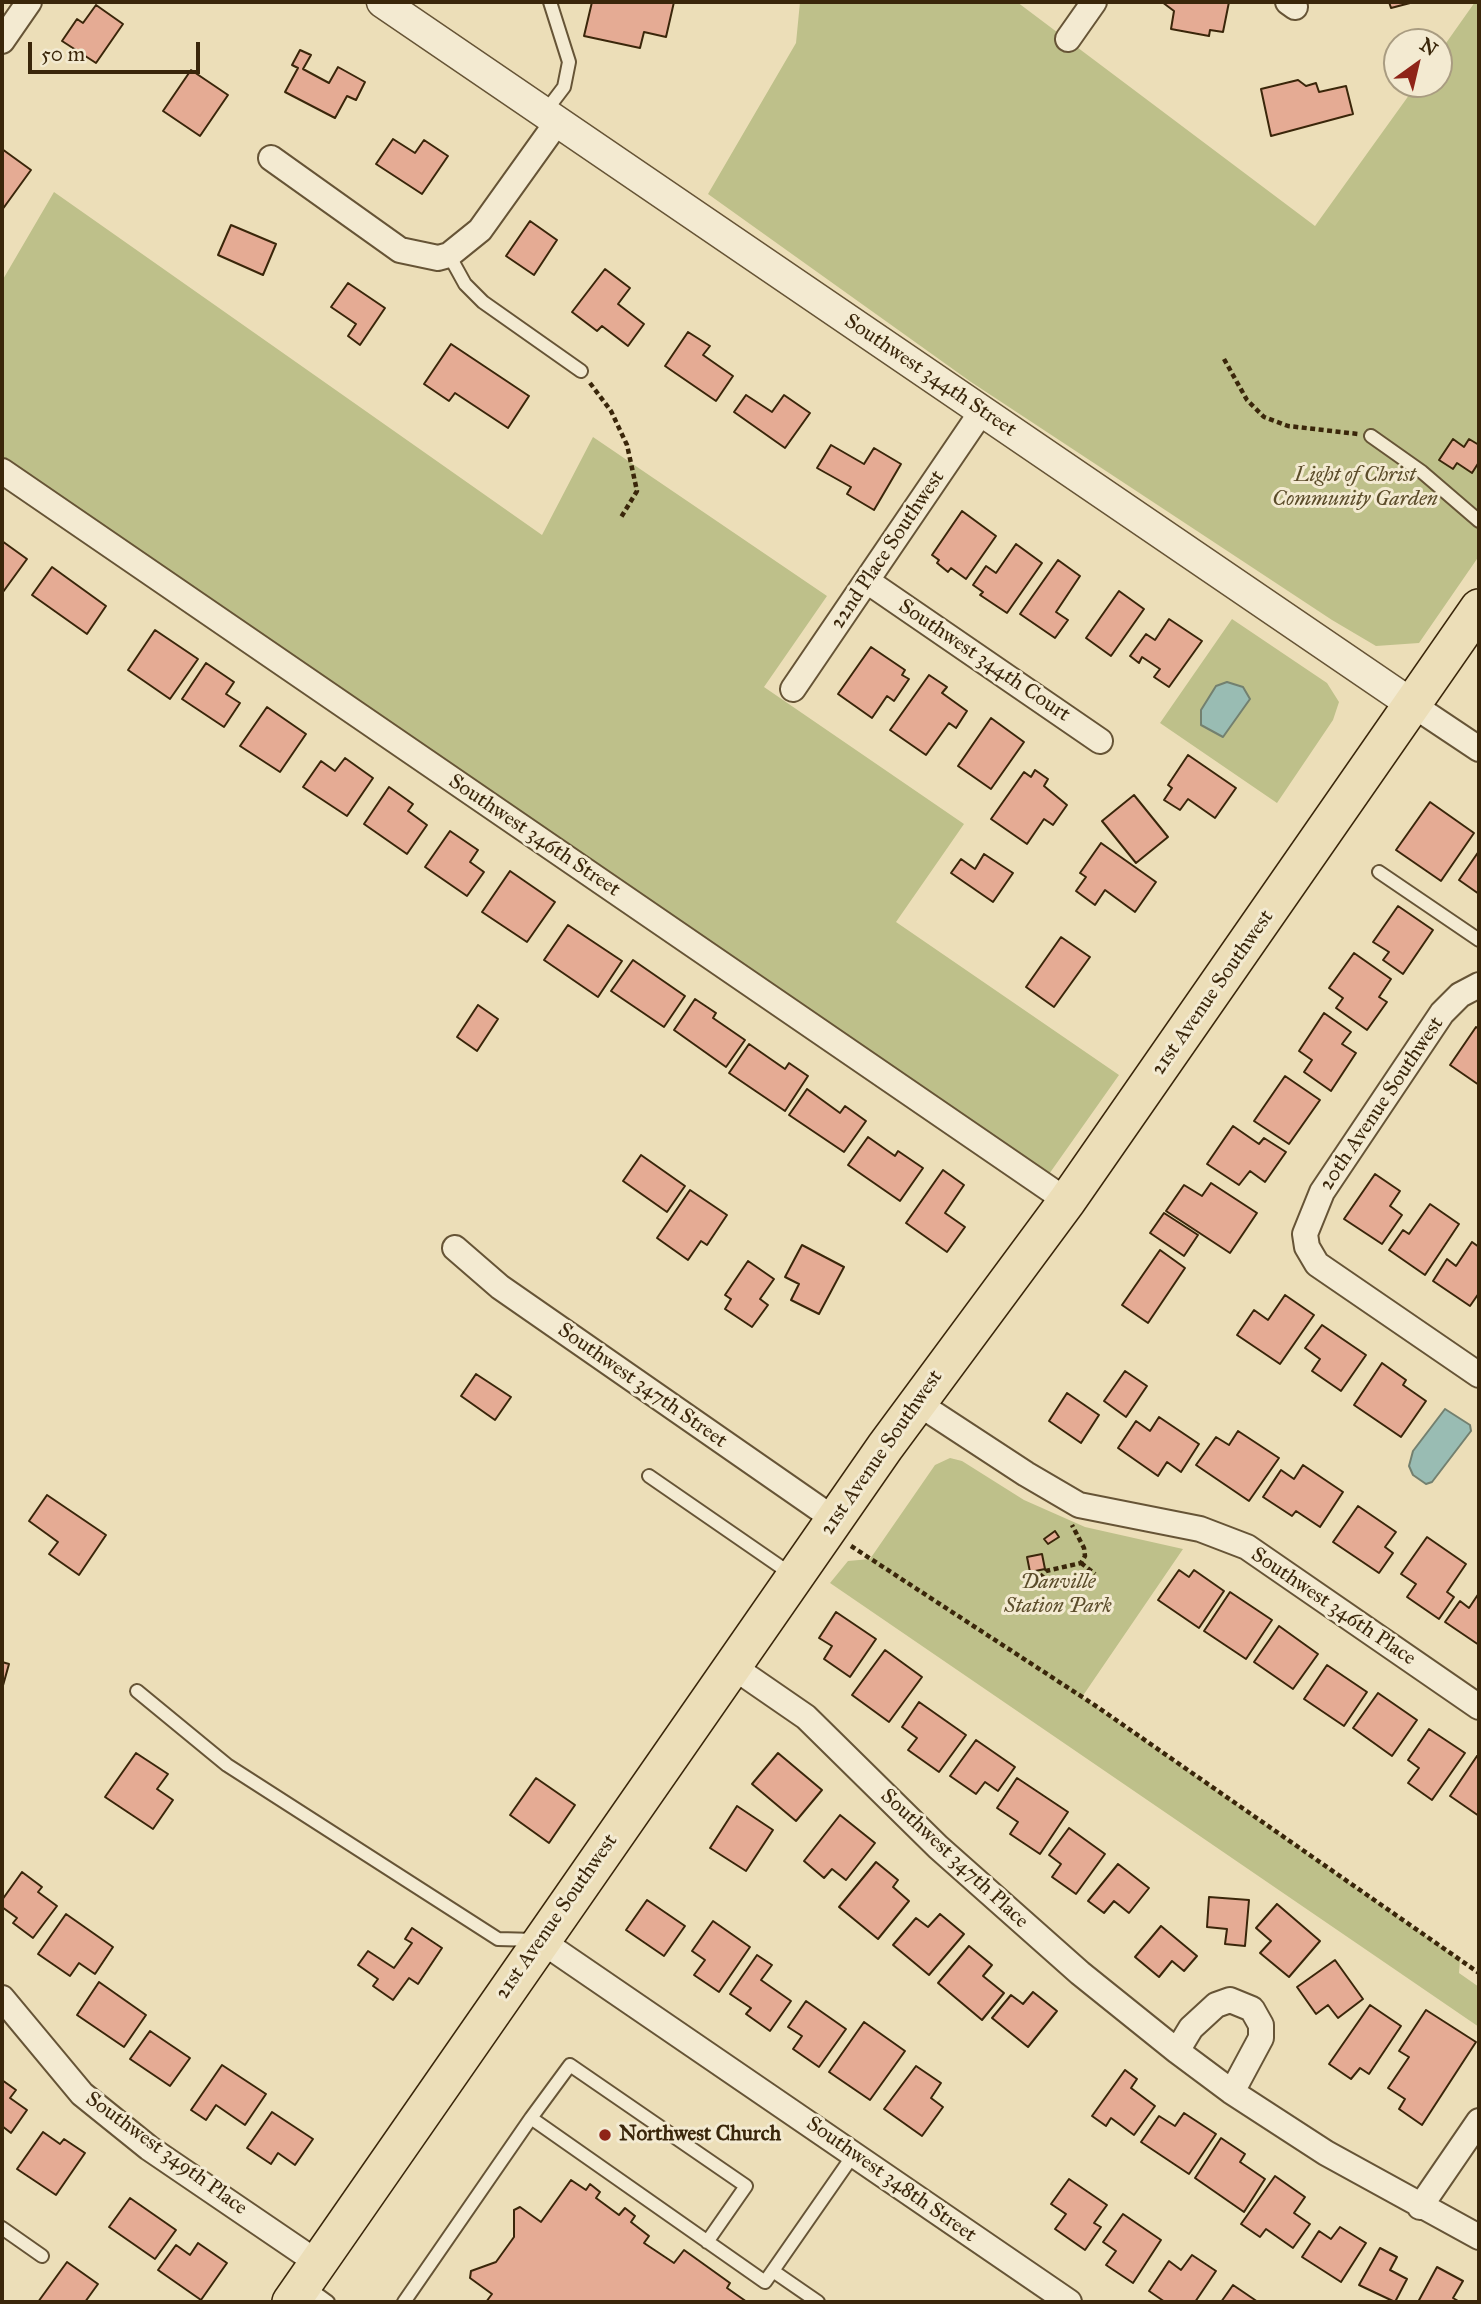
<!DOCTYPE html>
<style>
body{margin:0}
#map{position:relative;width:1481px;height:2304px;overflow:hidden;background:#ecdeb8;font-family:"IM FELL Great Primer",serif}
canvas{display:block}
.frame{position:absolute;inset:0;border:4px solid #3a260a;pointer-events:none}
.north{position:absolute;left:1383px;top:28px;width:70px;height:70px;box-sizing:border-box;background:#f3ead1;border:2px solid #a99c81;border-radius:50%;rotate:34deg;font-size:19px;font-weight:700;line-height:28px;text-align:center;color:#3a260a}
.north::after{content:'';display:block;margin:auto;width:24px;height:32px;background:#8f2418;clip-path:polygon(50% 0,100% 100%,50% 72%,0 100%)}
.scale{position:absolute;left:28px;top:42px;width:172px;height:32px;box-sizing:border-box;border:4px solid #3a260a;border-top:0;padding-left:9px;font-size:21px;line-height:24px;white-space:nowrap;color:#3a260a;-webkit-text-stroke:5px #f3ead1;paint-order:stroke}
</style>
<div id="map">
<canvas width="1481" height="2304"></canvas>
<div class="frame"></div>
<div class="north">N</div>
<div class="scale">50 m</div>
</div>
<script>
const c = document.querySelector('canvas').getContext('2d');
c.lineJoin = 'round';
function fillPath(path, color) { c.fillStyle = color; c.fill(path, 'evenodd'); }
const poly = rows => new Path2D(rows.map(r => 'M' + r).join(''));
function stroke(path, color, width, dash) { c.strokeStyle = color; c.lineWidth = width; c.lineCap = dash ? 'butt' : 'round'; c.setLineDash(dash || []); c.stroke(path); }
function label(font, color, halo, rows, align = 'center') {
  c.font = font + ' "IM FELL Great Primer",serif'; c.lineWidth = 6; c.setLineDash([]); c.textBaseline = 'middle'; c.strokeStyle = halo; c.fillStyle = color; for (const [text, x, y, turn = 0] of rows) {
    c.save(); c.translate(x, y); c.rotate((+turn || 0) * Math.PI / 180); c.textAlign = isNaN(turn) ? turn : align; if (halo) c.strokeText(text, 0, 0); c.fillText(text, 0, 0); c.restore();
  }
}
fillPath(poly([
 [800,2,1017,2,1315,226,1417,84,1439,84,1439,53,1475,2,1479,2,1479,556,1419,643,1376,646,1332,620,971,382,708,194,796,43],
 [54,192,542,535,593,437,827,596,764,687,964,824,896,922,1119,1075,1042,1184,2,471,2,281],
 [1232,619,1327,683,1339,702,1333,720,1277,803,1160,723],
 [950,1458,962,1461,1024,1500,1085,1527,1183,1549,1082,1697,1460,1960,1459,1973,1479,1987,1479,2027,830,1583,848,1561,870,1559,935,1465]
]), '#bec08a');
const water = poly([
 [1227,682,1243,687,1250,699,1223,737,1201,725,1201,710,1216,686,1227,682],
 [1445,1409,1470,1425,1471,1431,1432,1482,1426,1484,1413,1475,1409,1466,1413,1451,1445,1409]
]);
fillPath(water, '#99bcb3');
stroke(water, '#73806f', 2);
const building = poly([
 [592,2,674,2,666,37,644,32,640,48,584,36,592,2],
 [1162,2,1229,2,1223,32,1210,30,1209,36,1171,29,1174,11,1162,2],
 [1389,2,1414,2,1391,8,1389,2],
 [96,5,123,24,96,63,62,41,77,19,83,23,96,5],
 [300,50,311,55,303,69,329,83,338,67,365,82,356,100,347,96,335,118,285,92,298,68,292,65,300,50],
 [191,70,228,95,200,136,163,111,191,70],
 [1298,80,1306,86,1316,83,1319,92,1346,86,1353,114,1271,136,1261,89,1298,80],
 [393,139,415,153,424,140,448,156,422,194,376,164,393,139],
 [2,149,31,170,2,210,2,149],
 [530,221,557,240,534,275,506,256,530,221],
 [231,225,276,244,263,275,218,255,231,225],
 [605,269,630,288,618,304,644,324,628,346,602,326,597,331,572,312,605,269],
 [348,283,385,308,360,345,348,336,356,324,331,307,348,283],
 [688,332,710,346,703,355,733,376,716,401,665,366,688,332],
 [451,344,529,396,508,428,455,393,449,401,424,384,451,344],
 [746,395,772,412,784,395,810,413,785,448,734,412,746,395],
 [1453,439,1464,447,1469,439,1479,445,1479,462,1472,473,1457,463,1453,469,1439,460,1453,439],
 [831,445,864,464,874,448,901,464,874,510,847,494,851,487,817,468,831,445],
 [962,511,996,536,966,579,951,568,948,572,937,563,939,560,932,555,962,511],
 [2,541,27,559,3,592,2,591,2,541],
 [1016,544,1042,563,1007,613,980,595,983,592,973,585,986,566,996,573,1016,544],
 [1058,560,1080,576,1056,612,1068,620,1055,638,1020,614,1058,560],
 [52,567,106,606,87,634,32,595,52,567],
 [1119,591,1144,609,1111,656,1086,638,1119,591],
 [1169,619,1202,641,1169,687,1154,677,1160,669,1142,657,1139,663,1130,656,1146,634,1155,640,1169,619],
 [155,630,198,659,170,699,128,670,155,630],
 [871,647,905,670,902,675,909,679,894,701,887,696,872,718,838,694,871,647],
 [206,663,234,682,226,694,240,703,224,727,182,699,206,663],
 [929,675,947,687,942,693,967,711,956,728,949,723,926,755,890,730,929,675],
 [267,707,306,734,280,772,240,746,267,707],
 [991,718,1024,742,991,789,958,766,991,718],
 [1188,755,1236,788,1215,818,1188,799,1180,810,1164,800,1172,788,1168,785,1188,755],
 [345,758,373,778,347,816,303,787,321,761,335,771,345,758],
 [1035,770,1048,779,1044,786,1067,805,1053,825,1044,819,1027,844,991,819,1024,772,1031,777,1035,770],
 [389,787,413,804,408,811,427,825,407,854,364,824,389,787],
 [1134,795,1168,837,1136,863,1102,821,1134,795],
 [1430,802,1474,833,1441,881,1396,850,1430,802],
 [450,831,478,850,470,862,484,872,467,896,425,867,450,831],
 [1101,843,1156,882,1135,912,1105,890,1095,905,1076,891,1086,877,1080,873,1101,843],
 [1479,851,1479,894,1459,880,1479,851],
 [984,854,1013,873,993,902,951,873,961,859,975,869,984,854],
 [510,871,555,902,527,942,482,912,510,871],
 [1398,906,1433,930,1403,974,1383,960,1389,952,1373,942,1398,906],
 [568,925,622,961,598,997,544,960,568,925],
 [1061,937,1090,957,1054,1007,1026,987,1061,937],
 [1354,953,1391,979,1379,997,1387,1002,1367,1030,1336,1008,1343,998,1329,988,1354,953],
 [633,960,685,996,664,1027,611,991,633,960],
 [695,999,716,1013,713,1018,745,1040,726,1067,674,1030,695,999],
 [478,1005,498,1019,477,1051,457,1037,478,1005],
 [1324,1013,1351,1032,1342,1044,1356,1053,1331,1091,1304,1072,1312,1060,1299,1051,1324,1013],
 [1476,1027,1479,1029,1479,1085,1450,1065,1476,1027],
 [749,1044,785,1069,789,1063,808,1076,785,1111,729,1073,749,1044],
 [1285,1076,1320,1100,1289,1144,1254,1121,1285,1076],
 [807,1089,840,1113,845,1106,866,1121,844,1152,789,1115,807,1089],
 [1233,1126,1259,1144,1264,1138,1286,1152,1265,1182,1250,1171,1239,1185,1207,1164,1233,1126],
 [868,1137,895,1156,898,1151,923,1168,900,1201,848,1165,868,1137],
 [641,1155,685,1186,667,1212,623,1181,641,1155],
 [943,1170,964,1185,945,1213,965,1227,947,1252,906,1223,943,1170],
 [1375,1174,1400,1191,1390,1206,1402,1215,1382,1244,1344,1219,1375,1174],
 [1211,1183,1257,1213,1230,1253,1166,1211,1184,1185,1202,1196,1211,1183],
 [690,1190,727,1215,707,1245,701,1241,688,1260,657,1238,690,1190],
 [1430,1204,1459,1224,1425,1275,1389,1250,1403,1230,1409,1234,1430,1204],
 [1164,1213,1198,1235,1184,1256,1150,1233,1164,1213],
 [1472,1242,1479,1247,1479,1293,1470,1306,1433,1281,1447,1259,1456,1266,1472,1242],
 [802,1245,844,1267,819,1314,791,1300,799,1284,785,1277,802,1245],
 [1160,1250,1185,1268,1148,1323,1122,1305,1160,1250],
 [748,1261,774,1279,760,1299,768,1305,752,1327,725,1309,731,1299,725,1295,748,1261],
 [1285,1295,1314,1315,1280,1364,1237,1335,1254,1310,1268,1320,1285,1295],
 [1322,1325,1366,1355,1341,1391,1312,1371,1320,1359,1305,1348,1322,1325],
 [1382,1363,1406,1380,1403,1385,1426,1401,1401,1437,1354,1405,1382,1363],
 [1125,1371,1147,1386,1126,1417,1104,1401,1125,1371],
 [476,1374,511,1397,495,1420,461,1396,476,1374],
 [1067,1393,1099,1415,1081,1443,1049,1421,1067,1393],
 [1159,1417,1199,1444,1181,1472,1167,1462,1158,1476,1118,1448,1136,1421,1150,1431,1159,1417],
 [1238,1431,1279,1458,1249,1501,1196,1465,1216,1437,1229,1445,1238,1431],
 [1303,1465,1343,1492,1320,1527,1296,1511,1292,1516,1263,1497,1281,1470,1294,1479,1303,1465],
 [47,1495,106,1535,79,1575,49,1554,58,1542,29,1521,47,1495],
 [1358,1506,1396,1532,1385,1547,1393,1553,1379,1573,1333,1542,1358,1506],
 [1055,1531,1059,1537,1048,1544,1044,1539,1055,1531],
 [1427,1537,1466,1564,1447,1592,1454,1597,1439,1619,1407,1597,1416,1584,1401,1574,1427,1537],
 [1042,1554,1045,1569,1030,1572,1027,1557,1042,1554],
 [1179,1570,1189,1577,1194,1570,1224,1591,1199,1628,1158,1600,1179,1570],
 [1230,1592,1272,1620,1246,1659,1204,1631,1230,1592],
 [1479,1593,1479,1645,1445,1622,1460,1601,1469,1608,1479,1593],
 [836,1612,876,1639,850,1677,824,1659,832,1646,819,1638,836,1612],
 [1279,1626,1318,1654,1293,1689,1254,1662,1279,1626],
 [885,1650,922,1677,889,1722,852,1695,885,1650],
 [2,1662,9,1664,2,1689,2,1662],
 [1327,1665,1367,1692,1344,1726,1304,1699,1327,1665],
 [1378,1693,1417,1720,1392,1756,1353,1728,1378,1693],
 [919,1702,966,1735,939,1772,908,1750,917,1738,902,1727,919,1702],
 [1429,1729,1465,1753,1432,1800,1408,1783,1419,1768,1408,1760,1429,1729],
 [976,1740,1015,1767,998,1791,985,1782,976,1794,950,1776,976,1740],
 [136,1753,168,1774,157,1789,173,1800,153,1829,105,1797,136,1753],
 [778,1753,822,1790,796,1821,752,1784,778,1753],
 [1477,1756,1479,1758,1479,1816,1450,1796,1477,1756],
 [536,1778,575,1805,549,1843,510,1815,536,1778],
 [1017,1778,1068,1812,1040,1854,1010,1834,1018,1822,997,1808,1017,1778],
 [737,1806,773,1830,746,1871,710,1848,737,1806],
 [840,1815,875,1843,846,1880,832,1869,824,1878,804,1861,840,1815],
 [1069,1828,1105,1854,1076,1894,1052,1877,1061,1864,1049,1855,1069,1828],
 [876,1862,898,1880,893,1887,909,1901,878,1939,839,1907,876,1862],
 [1118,1864,1149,1888,1129,1913,1114,1901,1104,1913,1088,1901,1118,1864],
 [22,1872,42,1887,38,1892,57,1906,33,1938,13,1923,17,1918,2,1907,2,1900,22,1872],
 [1209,1897,1249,1900,1245,1946,1225,1944,1227,1929,1207,1927,1209,1897],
 [647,1900,685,1926,664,1956,626,1930,647,1900],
 [1277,1904,1320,1941,1289,1977,1260,1953,1271,1941,1256,1928,1277,1904],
 [66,1914,113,1947,95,1974,79,1963,70,1976,38,1954,66,1914],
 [940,1914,964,1934,929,1975,893,1945,916,1918,928,1927,940,1914],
 [713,1921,750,1947,719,1992,694,1975,705,1960,692,1951,713,1921],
 [1161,1926,1197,1956,1184,1971,1172,1961,1159,1977,1135,1957,1161,1926],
 [412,1928,442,1948,418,1984,409,1978,393,2000,373,1986,378,1979,358,1965,368,1951,394,1968,412,1943,405,1939,412,1928],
 [969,1946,992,1965,983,1976,1004,1993,982,2020,938,1983,969,1946],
 [757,1955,772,1965,761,1980,791,2001,770,2031,746,2014,751,2008,730,1994,757,1955],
 [1335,1960,1363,1999,1338,2018,1328,2005,1316,2014,1297,1987,1335,1960],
 [99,1982,146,2015,124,2047,77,2015,99,1982],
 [1033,1992,1057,2011,1028,2047,992,2018,1011,1995,1023,2004,1033,1992],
 [806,2001,846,2029,819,2067,793,2049,802,2036,788,2027,806,2001],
 [1370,2005,1401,2026,1369,2074,1360,2068,1351,2079,1329,2064,1370,2005],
 [1426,2010,1476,2042,1422,2125,1399,2109,1405,2099,1388,2088,1409,2057,1399,2051,1426,2010],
 [864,2022,905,2051,870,2100,829,2072,864,2022],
 [150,2031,190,2058,170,2086,130,2059,150,2031],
 [222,2065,266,2094,245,2125,216,2105,206,2120,191,2110,222,2065],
 [916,2066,941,2083,931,2098,943,2107,922,2136,884,2109,916,2066],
 [1125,2070,1137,2079,1131,2088,1155,2106,1134,2135,1111,2118,1106,2126,1092,2116,1125,2070],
 [2,2080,16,2090,10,2098,27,2110,11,2133,2,2126,2,2080],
 [272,2112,313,2139,295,2165,278,2153,271,2164,247,2148,272,2112],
 [1184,2113,1216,2134,1189,2174,1141,2142,1159,2116,1175,2126,1184,2113],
 [43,2132,60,2144,64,2139,85,2153,56,2195,17,2169,43,2132],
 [1221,2138,1245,2154,1240,2162,1265,2179,1244,2212,1195,2178,1221,2138],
 [1275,2176,1305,2197,1294,2213,1310,2224,1293,2248,1266,2229,1260,2237,1241,2224,1275,2176],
 [1069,2179,1107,2205,1094,2223,1101,2227,1085,2250,1055,2229,1066,2214,1051,2204,1069,2179],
 [571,2180,586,2190,590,2184,600,2192,596,2198,619,2215,625,2208,635,2216,631,2222,649,2236,644,2243,674,2263,684,2250,730,2283,727,2288,747,2302,486,2302,492,2294,470,2278,471,2271,496,2262,514,2237,514,2210,520,2207,541,2222,571,2180],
 [130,2198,176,2230,155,2259,109,2227,130,2198],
 [1123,2214,1161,2240,1133,2283,1106,2265,1116,2251,1103,2242,1123,2214],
 [1340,2227,1366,2243,1341,2282,1302,2257,1319,2231,1331,2239,1340,2227],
 [198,2243,227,2263,201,2300,158,2270,176,2245,190,2255,198,2243],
 [1380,2248,1397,2257,1390,2270,1407,2279,1395,2302,1359,2285,1380,2248],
 [1192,2255,1216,2271,1195,2302,1165,2302,1149,2291,1169,2261,1181,2270,1192,2255],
 [67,2262,98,2284,85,2302,38,2302,67,2262],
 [1437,2267,1463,2281,1453,2298,1460,2302,1418,2302,1437,2267],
 [1233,2285,1258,2302,1221,2302,1233,2285]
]);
fillPath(building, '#e5ab94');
stroke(building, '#3a260a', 2);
const service = poly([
 [545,112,564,87,569,62,550,2],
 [449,255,465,284,483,302,581,371],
 [1371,436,1422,472,1479,521],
 [1379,872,1479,940],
 [649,1476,791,1574],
 [137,1691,227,1765,498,1939,536,1940],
 [531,2118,570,2065,746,2186,707,2242],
 [2,2228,42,2256],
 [773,2271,818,2302],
 [306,2286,328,2302],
 [404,2302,531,2118,765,2282,854,2154]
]);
const minor = poly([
 [1288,2,1295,7],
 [1068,39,1094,2],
 [2,41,29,2],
 [271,158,400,250,438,258,449,255,480,230,558,121],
 [2,471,1067,1201],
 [867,581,1100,741],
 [793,689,982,411],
 [1413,705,1479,749],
 [1479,985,1460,995,1442,1013,1322,1192,1305,1234,1307,1247,1317,1264,1479,1375],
 [455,1248,500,1287,834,1519],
 [916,1402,1026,1474,1079,1505,1200,1529,1247,1547,1479,1707],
 [732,1666,806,1717,938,1847,1080,1973,1177,2051,1232,2092,1326,2153,1479,2237],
 [540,1940,1069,2302],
 [2,1998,82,2094,149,2148,318,2263],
 [1177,2051,1191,2028,1216,2005,1230,2000,1252,2009,1261,2025,1261,2038,1232,2092],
 [1420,2207,1479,2121]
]);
const tertiary = poly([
 [382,2,1413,705]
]);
const primary = poly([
 [291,2302,885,1447,1067,1201,1479,608]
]);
stroke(service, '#665436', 16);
stroke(minor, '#665436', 28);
stroke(tertiary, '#665436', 33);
stroke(primary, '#3a260a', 40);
stroke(poly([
 [1224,359,1247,400,1264,417,1288,426,1358,434],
 [590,383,611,411,627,445,637,491,620,519],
 [851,1546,1096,1706,1479,1973],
 [1081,1563,1095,1574],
 [1040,1578,1046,1571,1081,1563,1085,1556,1084,1548,1072,1525]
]), '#3a260a', 4.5, [5, 3.5]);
stroke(service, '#f3ead1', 12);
stroke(minor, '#f3ead1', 24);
stroke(tertiary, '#f3ead1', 30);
stroke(primary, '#ecdeb8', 37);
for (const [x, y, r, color] of [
 [605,2135,7,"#8f2418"]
]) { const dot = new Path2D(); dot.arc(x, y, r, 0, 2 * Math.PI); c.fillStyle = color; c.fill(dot); stroke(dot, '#f3ead1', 2.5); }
label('21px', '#3a260a', '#f3ead1', [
 ["Southwest 344th Street",930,376,34],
 ["22nd Place Southwest",888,550,-56],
 ["Southwest 344th Court",984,661,34],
 ["Southwest 346th Street",534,836,34],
 ["21st Avenue Southwest",1213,993,-55],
 ["20th Avenue Southwest",1382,1104,-56],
 ["Southwest 347th Street",642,1386,35],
 ["21st Avenue Southwest",882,1453,-55],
 ["Southwest 346th Place",1333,1607,34],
 ["Southwest 347th Place",954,1859,43],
 ["21st Avenue Southwest",557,1917,-55],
 ["Southwest 349th Place",166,2154,36],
 ["Southwest 348th Street",891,2180,35]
]);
label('italic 21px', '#5b4c2a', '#f3ead1', [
 ["Light of Christ",1355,476],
 ["Community Garden",1355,500],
 ["Danville",1058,1583],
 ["Station Park",1058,1607]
]);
label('bold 21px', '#3a260a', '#f3ead1', [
 ["Northwest Church",619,2135]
], 'left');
</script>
